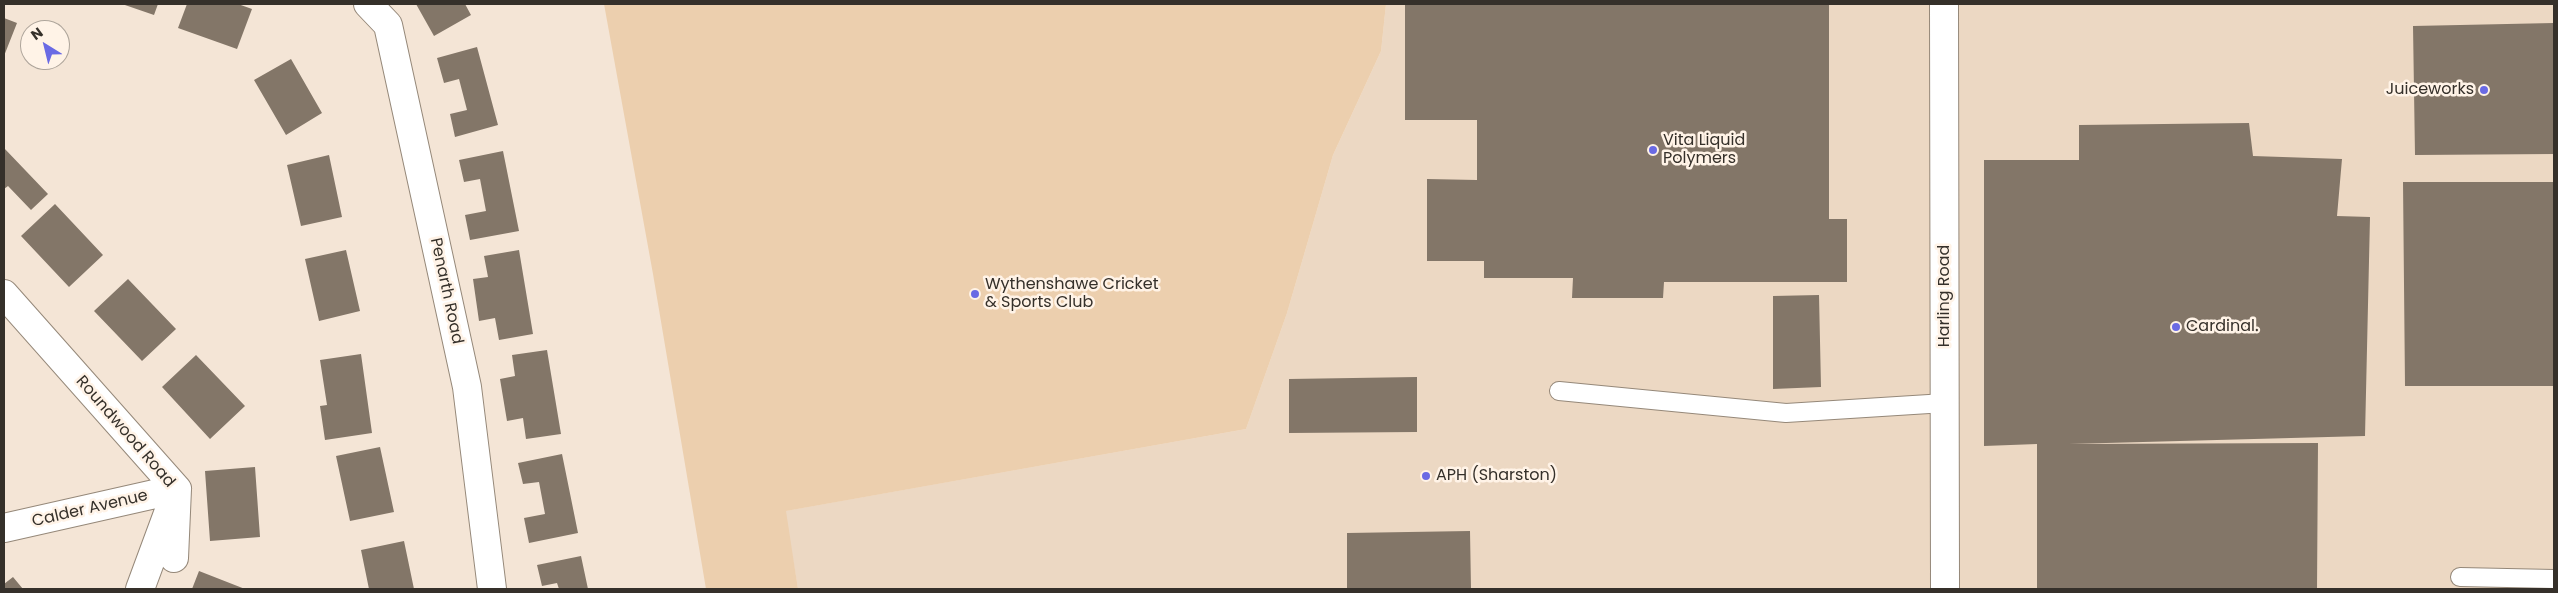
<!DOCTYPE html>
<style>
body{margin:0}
#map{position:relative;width:2558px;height:593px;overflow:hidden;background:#f4e5d6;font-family:Poppins,sans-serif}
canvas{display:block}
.frame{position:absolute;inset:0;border:5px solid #35302a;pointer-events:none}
.north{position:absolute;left:20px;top:20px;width:50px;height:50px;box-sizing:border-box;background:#fff3e7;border:1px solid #aea59b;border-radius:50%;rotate:324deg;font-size:14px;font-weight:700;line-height:20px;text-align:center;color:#35302a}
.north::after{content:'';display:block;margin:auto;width:18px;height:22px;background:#6a6ae4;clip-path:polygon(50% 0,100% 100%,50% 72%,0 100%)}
</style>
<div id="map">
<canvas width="2558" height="593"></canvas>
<div class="frame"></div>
<div class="north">N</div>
</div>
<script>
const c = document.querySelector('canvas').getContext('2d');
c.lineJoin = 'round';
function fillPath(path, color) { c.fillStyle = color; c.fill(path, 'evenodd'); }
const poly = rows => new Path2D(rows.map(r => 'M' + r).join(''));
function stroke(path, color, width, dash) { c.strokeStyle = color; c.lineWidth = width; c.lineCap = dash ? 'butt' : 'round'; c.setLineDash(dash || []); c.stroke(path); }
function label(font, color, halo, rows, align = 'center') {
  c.font = font + ' Poppins,sans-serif'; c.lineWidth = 5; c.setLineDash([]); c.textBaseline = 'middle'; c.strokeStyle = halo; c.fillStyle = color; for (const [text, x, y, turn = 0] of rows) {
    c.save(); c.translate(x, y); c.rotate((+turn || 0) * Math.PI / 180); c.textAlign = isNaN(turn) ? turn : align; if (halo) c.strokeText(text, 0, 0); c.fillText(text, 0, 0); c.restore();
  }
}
fillPath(poly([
 [1386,4,2554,4,2554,589,798,589,785,511,1246,429,1287,313,1333,155,1381,51]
]), '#ecd8c3');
fillPath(poly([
 [604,4,1386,4,1381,51,1333,155,1287,313,1246,429,786,511,798,589,706,589,653,274]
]), '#eccfae');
fillPath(poly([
 [122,4,158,4,154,15],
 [187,4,238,4,252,9,237,49,178,28],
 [416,4,465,4,471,15,434,36],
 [1405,4,1829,4,1829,219,1847,219,1847,282,1664,282,1663,298,1572,298,1573,278,1484,278,1484,261,1427,261,1427,179,1477,180,1477,120,1405,120],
 [4,18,17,23,4,56],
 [2554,23,2554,154,2415,155,2413,26],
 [477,47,498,125,455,137,450,114,467,110,459,79,444,83,437,58],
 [291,59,322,113,286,135,254,80],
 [2249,123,2253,156,2342,159,2337,216,2370,217,2365,436,2069,444,2318,443,2317,589,2037,589,2037,444,1984,446,1984,160,2079,160,2079,125],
 [4,148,48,194,31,210,8,186,4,189],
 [503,151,519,231,470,240,465,215,486,211,480,179,464,182,459,160],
 [329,155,342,217,301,226,287,165],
 [2403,182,2554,182,2554,386,2405,386],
 [55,204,103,255,69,287,21,236],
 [346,250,360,311,319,321,305,259],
 [519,250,533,334,499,340,495,318,479,321,473,279,488,277,484,256],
 [128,279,176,329,142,361,94,311],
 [1819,295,1821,387,1773,389,1773,296],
 [547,350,561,434,526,439,523,418,507,421,500,379,515,376,512,355],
 [361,354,372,433,325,440,320,406,327,405,320,360],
 [196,355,245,406,210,439,162,387],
 [1417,377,1417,432,1289,433,1289,379],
 [380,447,394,512,350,521,336,456],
 [562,454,578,533,529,543,524,518,545,514,539,482,523,484,518,463],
 [255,467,260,537,210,541,205,471],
 [1470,531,1471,589,1347,589,1347,533],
 [404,541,414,589,369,589,361,550],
 [581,556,588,589,559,589,557,583,542,586,537,565],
 [199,571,245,589,192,589],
 [13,577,23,589,4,589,4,584]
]), '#837668');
const service = poly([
 [1559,391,1786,413,1945,403],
 [2460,577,2554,579]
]);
const minor = poly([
 [368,4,388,25,467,387,492,589],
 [1944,4,1945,589],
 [4,294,177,489,140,589],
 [4,528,177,489,174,558]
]);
stroke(service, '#958879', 20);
stroke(minor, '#958879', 30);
stroke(service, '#fff', 18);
stroke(minor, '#fff', 28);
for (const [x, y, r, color] of [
 [2484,90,5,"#6a6ae4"],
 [1653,150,5,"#6a6ae4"],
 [975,294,5,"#6a6ae4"],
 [2176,327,5,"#6a6ae4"],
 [1426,476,5,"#6a6ae4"]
]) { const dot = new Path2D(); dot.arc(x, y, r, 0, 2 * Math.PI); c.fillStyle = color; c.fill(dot); stroke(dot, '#fff3e7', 2); }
label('16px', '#35302a', '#fff3e7', [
 ["Juiceworks",2474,90,"right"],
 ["Vita Liquid",1663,141],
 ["Polymers",1663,159],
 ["Wythenshawe Cricket",985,285],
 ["& Sports Club",985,303],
 ["Cardinal.",2186,327],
 ["APH (Sharston)",1436,476]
], 'left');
label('16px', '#35302a', '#fff3e7', [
 ["Penarth Road",446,291,78],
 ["Harling Road",1945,296,-90],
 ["Roundwood Road",125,432,49],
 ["Calder Avenue",90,509,-13]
]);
</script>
